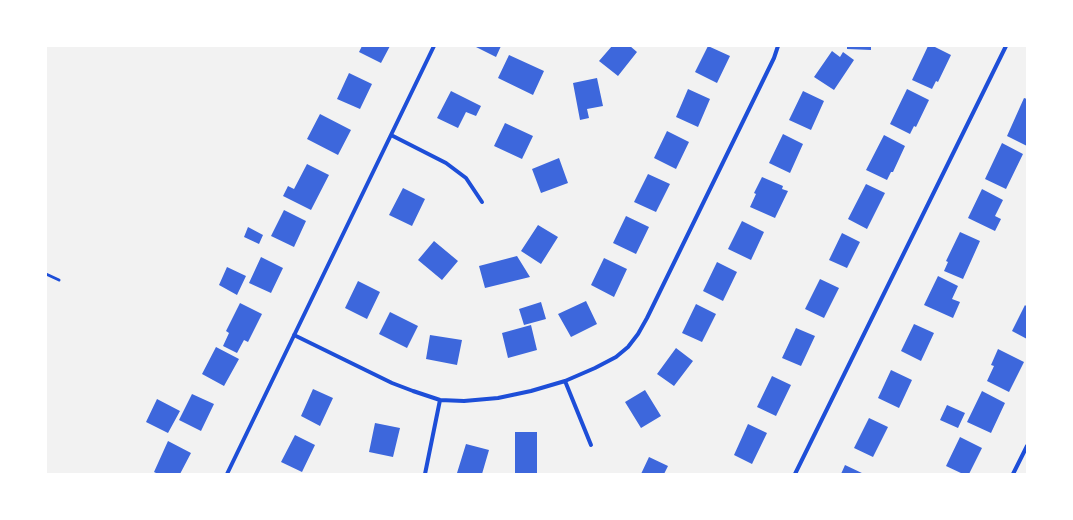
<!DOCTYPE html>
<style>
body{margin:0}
#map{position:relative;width:1073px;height:520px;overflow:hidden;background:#f2f2f2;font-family:"Open Sans",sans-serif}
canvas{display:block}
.frame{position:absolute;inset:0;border:47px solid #fff;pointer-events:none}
</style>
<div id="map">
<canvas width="1073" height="520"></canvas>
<div class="frame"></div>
</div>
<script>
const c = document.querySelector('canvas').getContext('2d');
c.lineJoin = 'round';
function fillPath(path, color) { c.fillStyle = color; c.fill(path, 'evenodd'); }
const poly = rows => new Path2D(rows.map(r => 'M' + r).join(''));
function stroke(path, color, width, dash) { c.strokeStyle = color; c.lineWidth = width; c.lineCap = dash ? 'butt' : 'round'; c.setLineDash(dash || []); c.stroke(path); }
fillPath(poly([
 [362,46,390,46,381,63,359,52],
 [474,46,501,46,496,57],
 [612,46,630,46,637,52,618,76,599,61],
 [708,46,730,56,717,83,695,72],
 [847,46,871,46,871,50,847,49],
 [928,46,933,46,951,55,938,82,936,81,932,89,912,80],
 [832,51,840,57,843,52,854,60,834,90,814,77],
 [509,55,544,71,533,95,498,78],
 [349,73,372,84,360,109,337,99],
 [597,78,603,106,587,109,589,118,580,120,573,83],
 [688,89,710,99,698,127,676,117],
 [907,89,929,100,916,127,914,126,910,134,890,124],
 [451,91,481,106,476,116,466,112,458,128,437,118],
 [803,91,824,101,811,130,789,120],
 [1024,98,1027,99,1027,146,1007,136],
 [320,114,351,130,338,155,307,139],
 [505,123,533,136,522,159,494,146],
 [667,131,689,142,676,169,654,158],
 [783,134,803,144,790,173,769,163],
 [884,135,905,146,893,172,891,172,887,180,866,170],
 [1002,143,1023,154,1006,189,985,179],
 [559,158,568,183,541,193,532,169],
 [307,164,329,175,311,210,283,196,288,186,294,189],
 [648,174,670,184,656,212,634,202],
 [762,177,783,186,782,189,788,191,775,218,750,207,756,194,754,193],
 [866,184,885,193,867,229,848,219],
 [403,188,425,199,412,226,389,215],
 [982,189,1003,200,995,216,1001,219,995,231,968,218],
 [284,210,306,221,294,247,271,236],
 [626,216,649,227,636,254,613,243],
 [742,221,764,232,751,260,728,249],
 [538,225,558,237,541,264,521,251],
 [248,227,263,235,259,244,244,237],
 [960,232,980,241,963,279,944,271,948,262,946,261],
 [842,233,860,242,847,268,829,260],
 [434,241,458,261,442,280,418,260],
 [517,256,530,277,485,288,479,266],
 [261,257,283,268,271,293,249,283],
 [604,258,627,269,614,297,591,285],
 [717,262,737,272,723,301,703,291],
 [227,267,246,276,237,295,219,285],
 [938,276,958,286,952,299,960,302,953,318,924,305],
 [820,279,839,288,824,318,805,309],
 [358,281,380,292,367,319,345,308],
 [586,301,597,324,571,337,558,314],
 [541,302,546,319,524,325,519,309],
 [240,303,262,314,248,342,244,340,237,353,223,346,229,333,226,331],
 [696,304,716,314,702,342,682,333],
 [1025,305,1027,307,1027,339,1012,331],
 [390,312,418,326,407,348,379,334],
 [914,324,934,333,921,361,901,351],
 [531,325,537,350,508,358,502,333],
 [796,328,815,336,801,366,782,358],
 [430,335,462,340,457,365,426,359],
 [216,347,239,359,224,386,202,374],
 [676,348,693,361,674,386,657,374],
 [998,349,1024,362,1009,392,987,381,994,366,991,365],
 [891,370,912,380,899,408,878,398],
 [772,376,791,385,776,416,757,407],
 [313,389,333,398,320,426,301,416],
 [645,390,661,416,641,428,625,402],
 [982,391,1005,403,991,433,967,422],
 [192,394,214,404,201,431,179,420],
 [157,399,180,411,168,433,146,422],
 [947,405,965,413,958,428,940,420],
 [869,418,888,427,873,457,854,448],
 [375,423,400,428,393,457,369,452],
 [748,424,767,433,752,464,734,455],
 [515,432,537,432,537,473,515,473],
 [295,435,315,445,302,472,281,462],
 [960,437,982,448,969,474,963,474,946,466],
 [168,441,191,453,180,474,158,474,154,472],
 [466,444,489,450,482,474,459,474,457,473],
 [649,457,668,466,664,474,641,474],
 [845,465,864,474,841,474]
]), '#3d67dc');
stroke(poly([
 [46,274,59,280]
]), '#1d4ed8', 3);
stroke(poly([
 [391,135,446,163,466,178,482,202],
 [294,335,392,383,413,391,440,400,464,401,498,398,531,391,565,381,595,368,616,357,628,347,638,334,647,318,774,58,778,46],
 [565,381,591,445],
 [227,474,434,46],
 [425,474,440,400],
 [795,474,1006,46],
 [1013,474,1027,446]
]), '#1d4ed8', 4);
</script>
